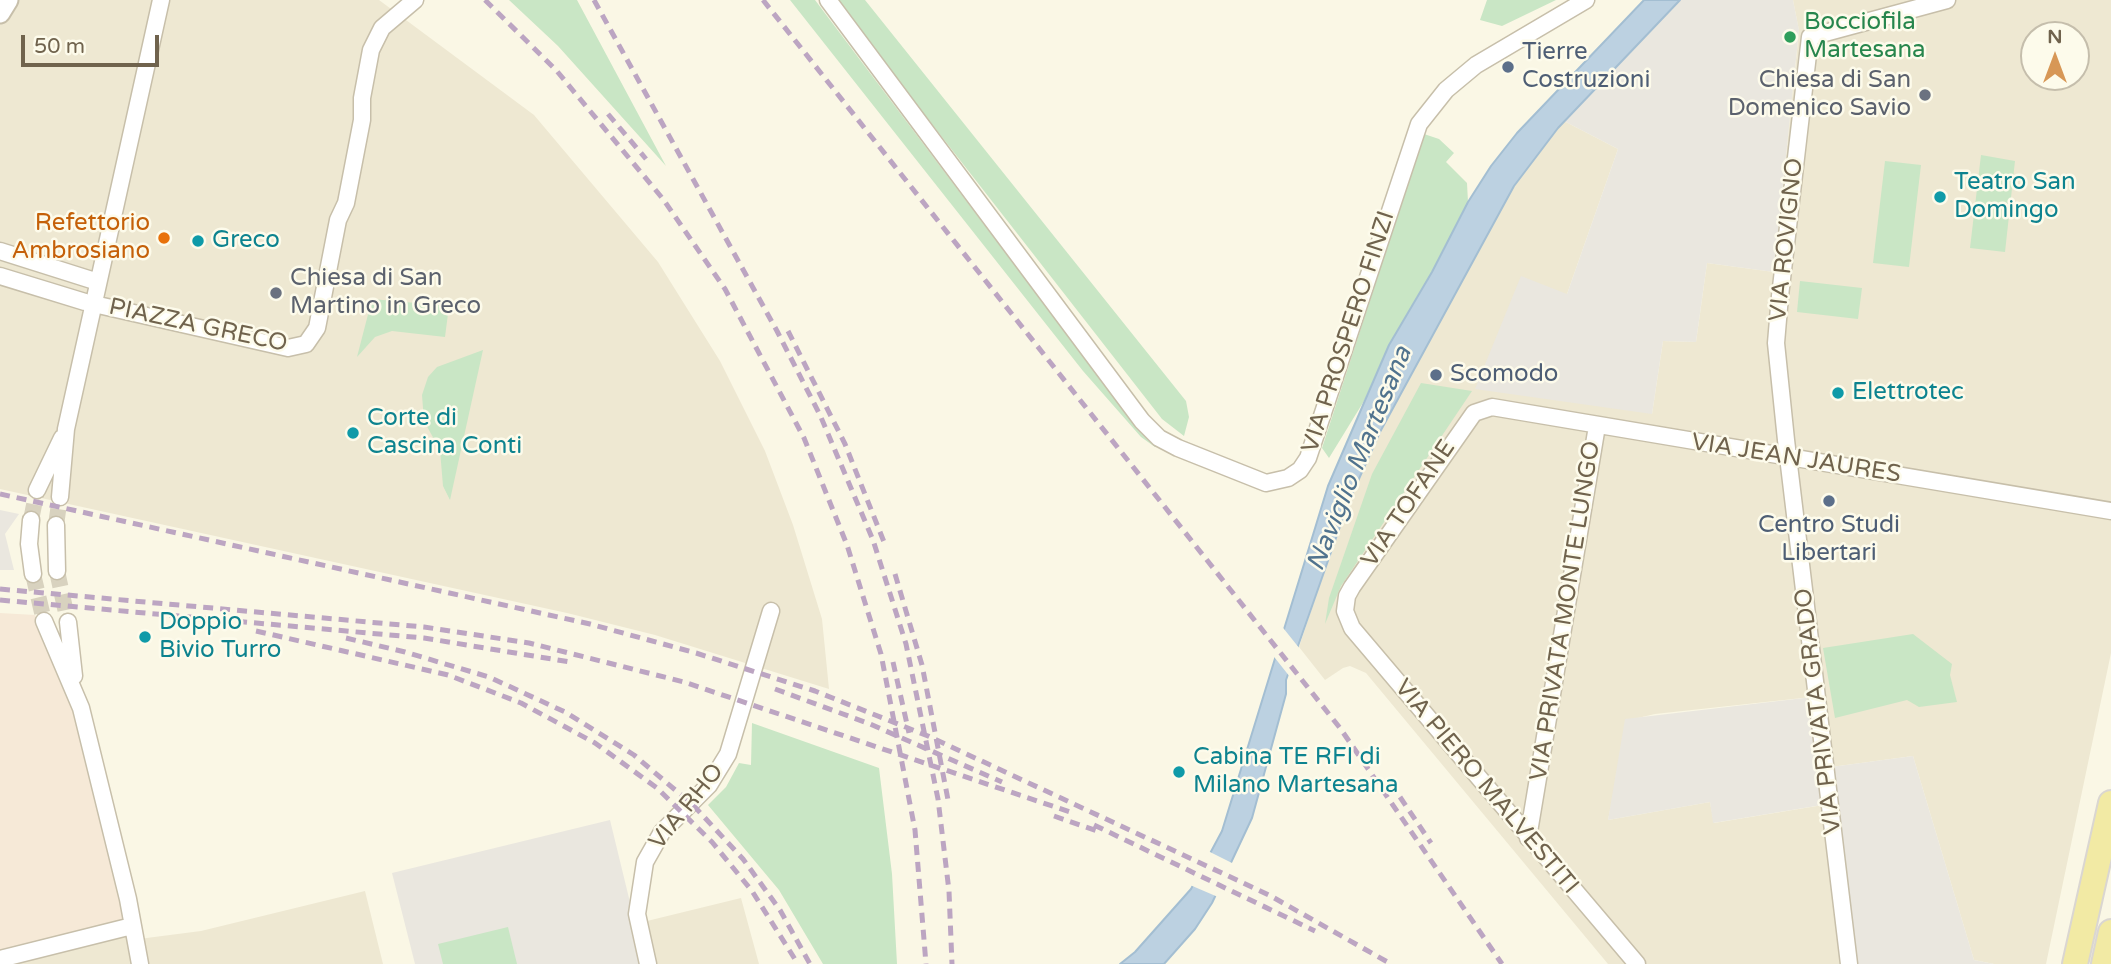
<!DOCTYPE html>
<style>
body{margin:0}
#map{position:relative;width:2111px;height:964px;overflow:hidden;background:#faf7e5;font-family:"Varela Round",sans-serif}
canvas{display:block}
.north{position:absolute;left:2020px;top:21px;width:70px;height:70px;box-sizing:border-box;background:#fdfbeb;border:2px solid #c5beac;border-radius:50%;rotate:0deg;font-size:19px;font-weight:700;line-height:28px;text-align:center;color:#70634d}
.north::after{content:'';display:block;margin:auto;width:24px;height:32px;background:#d79756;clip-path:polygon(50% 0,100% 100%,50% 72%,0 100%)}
.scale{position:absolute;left:21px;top:35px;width:138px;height:32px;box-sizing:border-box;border:4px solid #70634d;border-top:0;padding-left:9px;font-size:21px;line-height:24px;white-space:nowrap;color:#70634d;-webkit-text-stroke:5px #fdfbeb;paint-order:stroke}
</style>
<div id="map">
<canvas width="2111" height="964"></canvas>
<div class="north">N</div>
<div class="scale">50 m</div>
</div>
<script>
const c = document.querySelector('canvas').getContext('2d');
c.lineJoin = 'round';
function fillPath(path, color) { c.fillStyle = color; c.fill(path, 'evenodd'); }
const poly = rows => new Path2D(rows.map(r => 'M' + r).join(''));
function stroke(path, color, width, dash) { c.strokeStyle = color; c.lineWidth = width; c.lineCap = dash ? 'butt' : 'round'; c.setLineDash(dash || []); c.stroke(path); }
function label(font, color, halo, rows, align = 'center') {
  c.font = font + ' "Varela Round",sans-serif'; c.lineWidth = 5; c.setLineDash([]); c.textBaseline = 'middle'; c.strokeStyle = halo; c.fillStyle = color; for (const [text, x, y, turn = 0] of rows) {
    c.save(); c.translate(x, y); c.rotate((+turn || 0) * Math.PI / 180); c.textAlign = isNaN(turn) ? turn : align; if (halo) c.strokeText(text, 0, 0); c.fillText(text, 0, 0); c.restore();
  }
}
fillPath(poly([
 [9,0,379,0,534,115,658,262,720,361,765,451,793,525,822,619,829,689,655,635,567,613,0,489,0,18],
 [1793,0,2111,0,2111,653,2046,964,1994,964,1974,960,1913,756,1831,767,1821,696,1655,714,1629,720,1608,820,1710,802,1714,823,1835,803,1853,964,1608,964,1366,673,1350,666,1343,668,1325,680,1299,647,1353,485,1401,378,1504,190,1562,120,1618,149,1567,294,1652,414,1663,341,1696,342,1707,263,1774,272,1799,31],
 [2034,35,2076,35,2076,77,2034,77],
 [365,891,383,964,0,964,128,930,131,940,201,931],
 [741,898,759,964,657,964,647,921]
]), '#eee8d2');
fillPath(poly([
 [0,613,35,615,71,693,126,923,0,954]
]), '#f6e9d7');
fillPath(poly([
 [1678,0,1793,0,1799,30,1774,272,1707,263,1696,342,1663,341,1652,414,1475,389,1521,276,1567,294,1618,149,1562,120],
 [0,510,19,514,5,534,14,570,0,570],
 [1821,696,1831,767,1913,756,1974,960,1994,964,1853,964,1834,803,1713,823,1710,802,1608,820,1625,719],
 [610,820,645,964,415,964,392,873]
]), '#eae7df');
fillPath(poly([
 [509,0,577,0,666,166,558,46],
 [790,0,815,0,1132,421,1158,446,1155,447,1141,437,1083,371],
 [835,0,865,0,1186,401,1189,417,1184,436,1162,419],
 [1487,0,1556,0,1502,26,1480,20],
 [1424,134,1439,139,1454,153,1446,162,1467,183,1468,202,1432,272,1389,345,1364,401,1329,458,1322,448],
 [1981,155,2015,161,2005,252,1970,248],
 [1885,161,1921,165,1909,267,1873,263],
 [1800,281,1862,288,1858,319,1797,312],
 [372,299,449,306,445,337,392,331,375,337,357,357],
 [483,350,450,500,443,486,440,450,424,421,422,395,428,377,437,367],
 [1421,383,1472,391,1341,586,1325,624,1329,598,1372,474],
 [1913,634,1952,664,1950,675,1957,702,1919,707,1907,700,1835,718,1823,648],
 [752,723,879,768,892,874,897,964,823,964,779,890,708,805,726,787,739,763,751,765],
 [508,927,517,964,443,964,438,944]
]), '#c9e6c5');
const water = poly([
 [1644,0,1680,0,1558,128,1514,186,1380,432,1349,501,1286,680,1286,694,1252,818,1212,903,1195,929,1164,964,1120,964,1135,952,1191,889,1222,831,1328,486,1389,345,1432,272,1468,202,1491,166,1517,133,1644,0]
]);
fillPath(water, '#bcd1e1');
stroke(water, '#a3bed2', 2);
fillPath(poly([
 [1280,624,1300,649,1290,677,1271,653],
 [1208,851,1234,864,1218,897,1190,885]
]), '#faf7e5');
stroke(poly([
 [31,520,37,490],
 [56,525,60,497],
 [57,571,68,622],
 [33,574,44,621]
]), '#d8d2bf', 16, [16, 8]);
const minor = poly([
 [828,0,1142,421,1159,438,1178,448,1266,483,1288,478,1300,470,1308,458,1419,124,1446,90,1476,65,1586,0],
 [0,251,98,282],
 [0,276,85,302,288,348,306,344,317,328,338,220,346,203,362,120,362,98,371,50,382,28,415,0],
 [37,490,62,438],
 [60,497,66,429,161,0],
 [31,520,29,544,33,574],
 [56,525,57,571],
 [44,621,81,708,128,899,140,964],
 [68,622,74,676],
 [1528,838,1597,426],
 [0,959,132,926],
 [648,964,637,914,645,862,662,832,709,785,728,754,771,611],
 [1637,964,1352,628,1345,611,1347,596,1352,587,1474,413,1492,407,2111,511],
 [1849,964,1786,440,1776,343,1780,296,1810,37,1947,0]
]);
const tertiary = poly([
 [0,13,8,0]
]);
const primary = poly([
 [2075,964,2111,803],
 [2104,964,2111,932]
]);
stroke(minor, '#c7bfaa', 19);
stroke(tertiary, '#c7bfaa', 23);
stroke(primary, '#dad6d1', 28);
stroke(minor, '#fff', 16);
stroke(tertiary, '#fff', 19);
stroke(primary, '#f2eaa4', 24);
stroke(poly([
 [485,0,556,70,663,199,725,289,804,438,847,545,881,654,915,830,926,964],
 [594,0,777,331,820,415,873,540,906,644,938,799,949,891,952,964],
 [763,0,1340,728,1502,964],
 [608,114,646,159],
 [788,331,845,444,886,547],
 [0,494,590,624,696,653,815,691,928,736,1269,895,1391,964],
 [895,574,922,665,949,805],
 [0,589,424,627,529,643,684,682,1070,812],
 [0,600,424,638,570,662],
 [256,631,448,675,521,703,595,743,657,788,712,842,752,891,798,964],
 [346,638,405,652,489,677,565,712,634,755,693,805,743,859,780,910,810,964],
 [893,662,909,733],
 [775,689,870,724,1002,782],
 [1400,797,1431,843],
 [1054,816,1100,832],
 [1094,825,1315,931]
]), '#bca5c2', 5, [10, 7]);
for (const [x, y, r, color] of [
 [1790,37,7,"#2e9e5b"],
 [1508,67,7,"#5c6f8a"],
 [1925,95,7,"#6b7280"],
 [1940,197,7,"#0f9aa8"],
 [164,238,7,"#e8710a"],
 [198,241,7,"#0f9aa8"],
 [276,293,7,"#6b7280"],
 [1436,375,7,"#5c6f8a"],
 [1838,393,7,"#0f9aa8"],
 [353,433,7,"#0f9aa8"],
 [1829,501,7,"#5c6f8a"],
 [145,637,7,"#0f9aa8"],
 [1179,772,7,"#0f9aa8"]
]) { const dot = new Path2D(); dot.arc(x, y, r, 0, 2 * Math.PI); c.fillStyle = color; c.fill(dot); stroke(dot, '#fdfbeb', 2.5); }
label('24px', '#27864d', '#fdfbeb', [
 ["Bocciofila",1804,23],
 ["Martesana",1804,51]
], 'left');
label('24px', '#4e5e75', '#fdfbeb', [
 ["Tierre",1522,53],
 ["Costruzioni",1522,81],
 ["Scomodo",1450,375],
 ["Centro Studi",1829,526,"center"],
 ["Libertari",1829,554,"center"]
], 'left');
label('24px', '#5b616d', '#fdfbeb', [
 ["Chiesa di San",1911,81],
 ["Domenico Savio",1911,109],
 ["Chiesa di San",290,279,"left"],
 ["Martino in Greco",290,307,"left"]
], 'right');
label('24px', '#0d838f', '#fdfbeb', [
 ["Teatro San",1954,183],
 ["Domingo",1954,211],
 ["Greco",212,241],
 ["Elettrotec",1852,393],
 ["Corte di",367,419],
 ["Cascina Conti",367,447],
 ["Doppio",159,623],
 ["Bivio Turro",159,651],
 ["Cabina TE RFI di",1193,758],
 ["Milano Martesana",1193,786]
], 'left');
label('24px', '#c56008', '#fdfbeb', [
 ["Refettorio",150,224],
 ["Ambrosiano",150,252]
], 'right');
label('24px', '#70634d', '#fdfbeb', [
 ["VIA ROVIGNO",1787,240,-84],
 ["PIAZZA GRECO",198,326,12],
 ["VIA PROSPERO FINZI",1349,332,-72],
 ["VIA JEAN JAURES",1796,459,9],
 ["VIA TOFANE",1409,504,-56],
 ["VIA PRIVATA MONTE LUNGO",1566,611,-81],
 ["VIA PRIVATA GRADO",1819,711,-97],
 ["VIA PIERO MALVESTITI",1486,787,50],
 ["VIA RHO",687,807,-51]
]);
label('italic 26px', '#50738e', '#fdfbeb', [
 ["Naviglio Martesana",1360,459,-68]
]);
</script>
